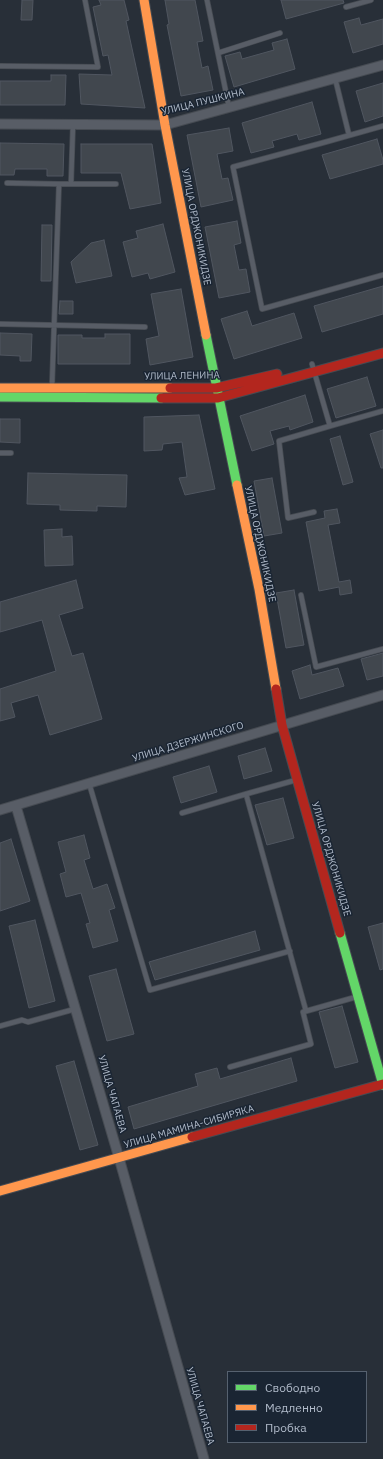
<!DOCTYPE html>
<meta charset="utf-8">
<style>
body{margin:0}
#map{position:relative;width:383px;height:1459px;overflow:hidden;background:#282f38;font-family:"IBM Plex Sans",sans-serif}
canvas{display:block}
.legend{position:absolute;left:227px;top:1371px;width:140px;height:72px;box-sizing:border-box;background:#1a2533;border:1px solid #56616f;margin:0;padding:5px 7px;list-style:none;font-size:12px;color:#b1bbca}
.legend li{display:flex;align-items:center;gap:8px;height:20px}
.legend b{width:20px;border:1px solid #56616f}
</style>
<div id="map">
<canvas width="383" height="1459"></canvas>
<ul class="legend">
<li><b style="height:5px;background:#63d668"></b>Свободно</li>
<li><b style="height:5px;background:#ff974d"></b>Медленно</li>
<li><b style="height:5px;background:#b3261e"></b>Пробка</li>
</ul>
</div>
<script>
const c = document.querySelector('canvas').getContext('2d');
c.lineJoin = 'round';
function fillPath(path, color) { c.fillStyle = color; c.fill(path, 'evenodd'); }
const poly = rows => new Path2D(rows.map(r => 'M' + r).join(''));
function stroke(path, color, width, dash) { c.strokeStyle = color; c.lineWidth = width; c.lineCap = dash ? 'butt' : 'round'; c.setLineDash(dash || []); c.stroke(path); }
function label(font, color, halo, rows, align = 'center') {
  c.font = font + ' "IBM Plex Sans",sans-serif'; c.lineWidth = 3; c.setLineDash([]); c.textBaseline = 'middle'; c.strokeStyle = halo; c.fillStyle = color; for (const [text, x, y, turn = 0] of rows) {
    c.save(); c.translate(x, y); c.rotate((+turn || 0) * Math.PI / 180); c.textAlign = isNaN(turn) ? turn : align; if (halo) c.strokeText(text, 0, 0); c.fillText(text, 0, 0); c.restore();
  }
}
const building = poly([
 [22,0,33,0,32,20,21,20,22,0],
 [99,0,124,0,129,20,126,21,145,108,81,104,79,74,112,75,108,55,103,56,93,7,101,5,99,0],
 [165,0,195,0,203,41,197,42,202,68,208,66,213,90,181,96,167,25,169,24,165,0],
 [281,0,343,0,344,3,286,19,281,0],
 [359,18,361,25,383,19,383,44,353,53,344,22,359,18],
 [287,39,295,69,234,87,225,56,240,52,242,59,274,50,272,43,287,39],
 [51,75,66,75,65,105,0,105,0,81,51,81,51,75],
 [383,83,383,116,365,122,356,91,383,83],
 [312,102,321,134,299,140,297,134,272,141,274,147,251,153,242,123,312,102],
 [229,128,233,151,217,154,222,179,228,178,233,200,201,207,187,135,229,128],
 [377,139,383,160,383,164,330,179,322,155,377,139],
 [0,143,64,144,63,176,47,176,47,169,15,169,14,175,0,175,0,143],
 [81,144,152,144,161,203,130,209,121,173,81,173,81,144],
 [237,221,241,243,234,245,239,270,246,269,250,292,219,298,205,227,237,221],
 [163,224,175,272,150,279,148,273,132,277,123,242,138,238,136,231,163,224],
 [42,225,52,225,51,281,41,281,42,225],
 [104,240,112,276,76,283,71,262,91,243,104,240],
 [383,286,383,314,322,332,314,306,383,286],
 [181,289,193,357,150,365,146,339,159,336,151,294,181,289],
 [60,301,73,301,73,314,59,314,60,301],
 [247,311,252,326,294,313,302,338,234,359,221,319,247,311],
 [0,333,32,334,31,361,20,361,20,356,0,355,0,333],
 [105,334,130,334,130,364,58,364,58,335,82,335,82,338,105,338,105,334],
 [367,377,376,406,336,418,327,389,367,377],
 [305,395,313,422,290,430,289,426,270,431,274,444,252,451,240,416,305,395],
 [199,415,215,489,185,495,179,478,187,477,182,442,163,444,162,450,144,451,144,417,199,415],
 [0,419,20,419,20,443,0,442,0,419],
 [383,430,383,468,381,468,370,434,383,430],
 [340,436,353,482,343,485,330,439,340,436],
 [28,473,127,475,126,507,97,506,97,511,60,510,60,505,27,504,28,473],
 [272,478,282,533,264,536,254,481,272,478],
 [337,509,340,523,328,525,339,582,350,580,352,593,340,595,339,587,319,591,306,522,325,518,324,511,337,509],
 [62,529,62,537,72,536,73,565,45,566,44,530,62,529],
 [76,580,83,608,59,615,72,656,83,653,102,719,50,735,38,695,11,703,15,717,0,721,0,689,56,671,42,620,0,632,0,602,76,580],
 [294,590,304,645,286,648,276,593,294,590],
 [383,653,383,676,367,680,361,659,383,653],
 [310,665,312,675,338,668,344,686,300,699,292,671,310,665],
 [265,748,272,771,244,779,238,756,265,748],
 [209,766,217,792,181,803,173,777,209,766],
 [283,798,294,838,267,845,255,805,283,798],
 [84,835,90,858,84,860,93,889,107,884,115,908,109,910,118,941,93,948,86,924,90,923,81,893,66,897,60,874,66,872,58,842,84,835],
 [11,839,30,901,0,911,0,843,11,839],
 [35,920,55,1001,29,1008,9,926,35,920],
 [383,923,383,969,380,970,368,927,383,923],
 [255,931,260,950,155,980,149,962,255,931],
 [116,969,134,1034,107,1041,89,976,116,969],
 [342,1006,358,1062,335,1068,319,1012,342,1006],
 [291,1058,297,1081,134,1129,128,1107,198,1086,195,1074,217,1068,220,1079,291,1058],
 [74,1061,98,1145,80,1150,56,1066,74,1061]
]);
fillPath(building, '#41474e');
stroke(building, '#505660', 1);
const lane = poly([
 [207,0,229,107],
 [346,7,371,0],
 [218,53,280,33],
 [0,66,98,67,85,0],
 [335,78,349,135],
 [383,126,322,143,233,167,262,309,383,275],
 [7,183,59,184,52,386],
 [59,184,116,184],
 [71,184,73,124],
 [0,324,145,327],
 [312,364,330,426,279,441,288,518,314,512],
 [330,426,383,411],
 [0,453,11,453],
 [301,595,316,667,383,649],
 [89,783,150,990,290,951],
 [246,794,296,780],
 [182,813,246,794,306,1011],
 [0,1026,22,1020,28,1022,75,1009],
 [230,1067,311,1044,303,1012,356,997]
]);
const street = poly([
 [0,124,165,125,383,65],
 [16,806,119,1158,204,1459],
 [0,810,383,695]
]);
const fast = poly([
 [206,335,237,485],
 [0,397,161,398],
 [340,933,383,1085]
]);
const slow = poly([
 [144,0,165,125,206,335],
 [0,388,170,388],
 [237,485,259,589,276,689],
 [0,1191,192,1137]
]);
const jam = poly([
 [170,388,216,388,277,374],
 [161,398,218,398,383,353],
 [276,689,282,725,340,933],
 [192,1137,383,1084]
]);
stroke(lane, '#464b52', 6);
stroke(street, '#464b52', 11);
stroke(fast, '#464b52', 11);
stroke(slow, '#464b52', 11);
stroke(jam, '#464b52', 11);
stroke(lane, '#585d66', 4.5);
stroke(street, '#585d66', 9);
stroke(fast, '#63d668', 9);
stroke(slow, '#ff974d', 9);
stroke(jam, '#b3261e', 9);
label('10px', '#b1bbca', '#1a2533', [
 ["УЛИЦА ПУШКИНА",203,102,-14],
 ["УЛИЦА ОРДЖОНИКИДЗЕ",196,227,79],
 ["УЛИЦА ЛЕНИНА",182,376,-1],
 ["УЛИЦА ОРДЖОНИКИДЗЕ",260,544,78],
 ["УЛИЦА ДЗЕРЖИНСКОГО",188,742,-17],
 ["УЛИЦА ОРДЖОНИКИДЗЕ",331,859,74],
 ["УЛИЦА ЧАПАЕВА",112,1094,74],
 ["УЛИЦА МАМИНА-СИБИРЯКА",189,1127,-16],
 ["УЛИЦА ЧАПАЕВА",200,1406,74]
]);
</script>
